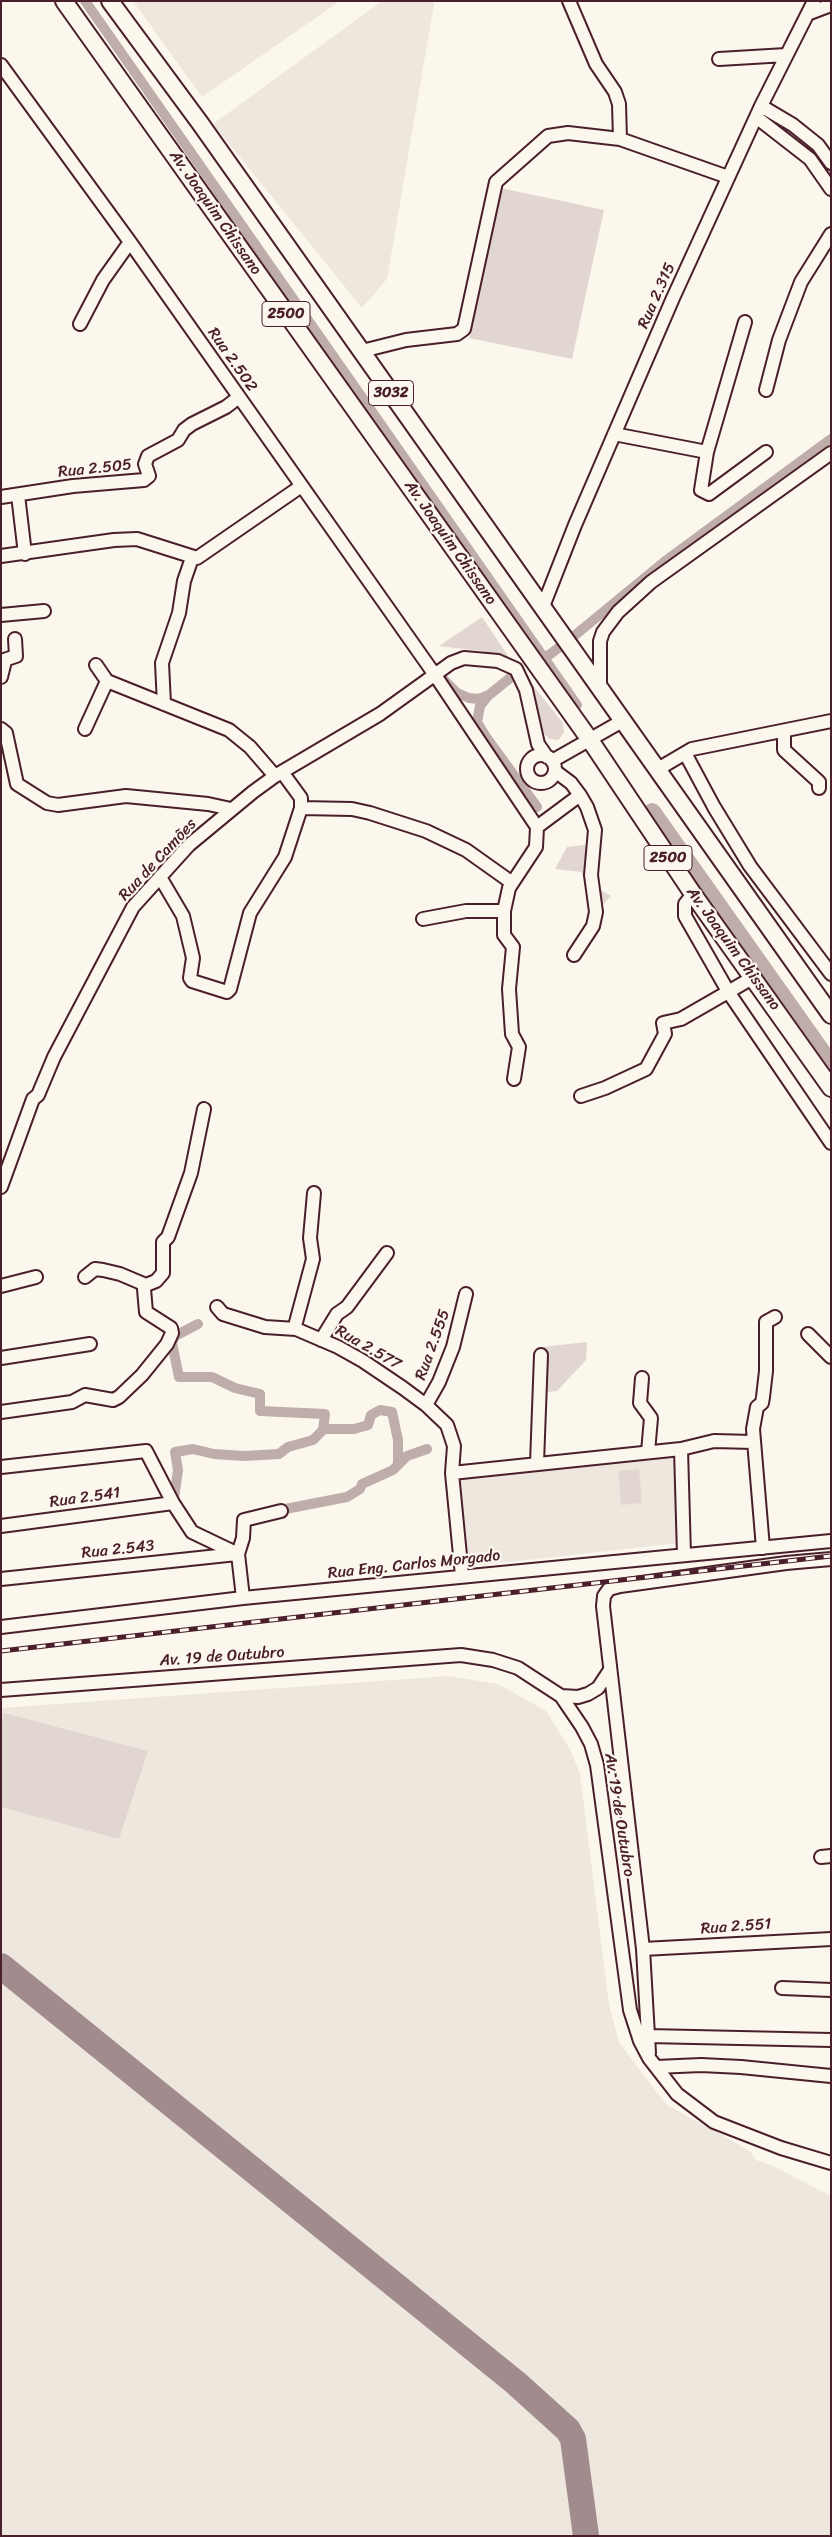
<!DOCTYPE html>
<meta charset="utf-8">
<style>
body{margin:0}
#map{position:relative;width:832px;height:2537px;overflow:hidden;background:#fbf7ec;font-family:Sriracha,sans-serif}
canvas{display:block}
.frame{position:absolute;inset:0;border:2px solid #4a1f2b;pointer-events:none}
</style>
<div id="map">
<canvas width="832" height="2537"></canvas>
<div class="frame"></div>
</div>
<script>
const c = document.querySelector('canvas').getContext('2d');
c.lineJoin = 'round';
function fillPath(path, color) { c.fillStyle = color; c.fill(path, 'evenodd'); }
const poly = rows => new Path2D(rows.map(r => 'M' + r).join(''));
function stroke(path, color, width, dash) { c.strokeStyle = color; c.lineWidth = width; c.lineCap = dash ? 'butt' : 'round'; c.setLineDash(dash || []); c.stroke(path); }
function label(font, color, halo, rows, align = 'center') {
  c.font = font + ' Sriracha,sans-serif'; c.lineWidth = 4.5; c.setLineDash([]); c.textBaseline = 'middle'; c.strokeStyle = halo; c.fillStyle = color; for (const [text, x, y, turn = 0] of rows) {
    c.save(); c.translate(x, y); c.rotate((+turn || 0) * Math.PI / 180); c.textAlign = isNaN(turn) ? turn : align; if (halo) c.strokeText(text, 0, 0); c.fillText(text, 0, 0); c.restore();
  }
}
fillPath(poly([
 [133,1,340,1,202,97],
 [382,1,432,1,434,4,387,279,362,308,213,124],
 [674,1456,680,1543,464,1567,452,1478],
 [449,1676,498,1684,546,1711,571,1751,580,1774,609,2005,619,2042,642,2073,667,2105,731,2140,751,2152,756,2160,771,2165,831,2196,831,2536,1,2536,1,1708]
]), '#eee7de');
fillPath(poly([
 [501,188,604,210,572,359,469,338],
 [482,617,511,660,480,651,439,646],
 [531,683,563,723,564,733,558,740,549,739,544,733],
 [593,844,596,887,611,896,594,914,590,889,581,872,555,869,567,847],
 [587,1342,586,1360,573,1374,557,1391,540,1393,542,1347],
 [639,1469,642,1503,621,1505,618,1471],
 [4,1713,148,1751,119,1839,1,1807,1,1724]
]), '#e2d7d0');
stroke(poly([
 [822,161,831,175]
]), '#907477', 3);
stroke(poly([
 [85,1,577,705],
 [773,119,812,150,831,178],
 [574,636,664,562,831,439],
 [545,658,561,646],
 [443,679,457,693,469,698,479,699,489,695,510,678],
 [488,696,480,706,477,722,486,737,537,807],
 [198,1324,175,1336,172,1343,179,1377,212,1377,235,1388,260,1394,260,1411,325,1414,323,1430],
 [173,1505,178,1470,175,1452,193,1449,214,1454,244,1456,279,1454,288,1447,313,1440,324,1429,354,1429,368,1425,371,1415,380,1410,392,1412,398,1440,398,1465],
 [275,1511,347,1497,360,1489,362,1484,393,1470,407,1456,427,1449]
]), '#bfadaa', 10);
stroke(poly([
 [652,812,831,1065]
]), '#bfadaa', 18);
stroke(poly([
 [1,1966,516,2383,568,2430,573,2439,586,2536]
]), '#a28b8c', 26);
const minor = poly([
 [569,1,596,64,615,92,619,104,620,139],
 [810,13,831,5],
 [719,59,786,55],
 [1,65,130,242,435,675,537,827,536,847,509,888,504,911,504,935,513,947,509,989,512,1034,519,1047,514,1079],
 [761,106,793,125,818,145,831,163],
 [756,117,810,159,831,189],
 [745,322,707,452,701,490,709,494,766,452],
 [80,324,103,280,130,242],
 [362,351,406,340,457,334,464,329,496,182,548,136,568,133,620,139,728,177],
 [766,390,779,340,801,282,831,234],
 [614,434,707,452],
 [18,495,25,554],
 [1,497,73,486,144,480,149,476,145,464,148,456,178,440,184,430,192,424,226,407,239,397],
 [1,556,114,540,137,539,197,558,300,487],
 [542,609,575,525,673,298,761,106,814,1],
 [1,615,44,611],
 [1,661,16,656,15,639],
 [96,665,107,681,229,730,250,747,275,776],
 [1,677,5,661],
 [600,689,600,641,603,632,618,612,651,582,831,453],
 [164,704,162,663,179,613,184,581,192,558],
 [1,729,6,733,17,784,47,803,58,805,126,796,208,804,231,809],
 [85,729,107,681],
 [784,731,784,750,819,782,819,788],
 [685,753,714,807,750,866,831,974],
 '527 769a14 14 0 1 1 28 0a14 14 0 1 1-28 0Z',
 [552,761,624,720],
 [658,769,692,749,831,721],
 [301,808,352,809,370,813,426,831,466,850,511,882],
 [537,827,580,795,571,783,555,771],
 [160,877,183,916,193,958,190,978,192,981,227,992,230,989,250,913,285,857,301,808,301,798,282,772],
 [693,894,685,904,685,916,729,993,831,1143],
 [423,919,466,911,504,911],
 [574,955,593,926,596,912,591,875,595,830,587,807,580,795],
 [581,1096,605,1088,646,1069,665,1034,663,1023,681,1019,754,977],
 [1,1187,33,1099,38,1095,54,1057,133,907,189,845,253,792,275,776,380,714,451,663,464,658,498,661,516,669,526,690,538,744,547,757],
 [85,1277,95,1269,103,1270,120,1274,146,1285],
 [1,1286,36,1277],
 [217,1307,223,1314,265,1327,296,1329,338,1347,363,1361,403,1388,426,1405,447,1425,454,1446,452,1473,462,1576],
 [296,1329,295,1326,313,1259,310,1238,314,1193],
 [808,1334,831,1357],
 [321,1340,337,1314,347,1307,387,1253],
 [1,1358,90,1344],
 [642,1378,640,1403,651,1418,648,1452],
 [426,1405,439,1382,453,1347,466,1294],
 [1,1412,72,1402,85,1395,113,1400,119,1397,142,1375,167,1344,172,1333,171,1328,146,1312,144,1289,146,1285,156,1281,163,1273,163,1242,168,1237,191,1173,204,1109],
 [681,1449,684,1555],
 [537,1463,541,1355],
 [1,1467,146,1451,173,1503,192,1532,238,1554],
 [452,1473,681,1449,714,1441,753,1442],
 [1,1526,173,1503],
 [763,1548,753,1429,757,1407,762,1403,763,1397,766,1371,766,1322,775,1317],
 [1,1579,237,1554],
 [243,1598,238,1554,243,1538,244,1520,281,1511],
 [1,1627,243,1598,831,1541],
 [1,1690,461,1655,493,1660,518,1668,561,1696,582,1727,591,1744,597,1765,630,2010,640,2041,649,2058,677,2094,714,2122,781,2148,831,2163],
 [561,1696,578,1697,588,1694,598,1688,610,1670],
 [821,1857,831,1856],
 [643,1949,831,1939],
 [782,1988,831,1990],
 [648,2036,831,2040],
 [649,2053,643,1949,603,1606,604,1596,609,1589,620,1586,786,1563,831,1559],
 [656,2067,701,2065,741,2067,831,2076]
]);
const major = poly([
 [64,1,590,740,693,894,831,1088],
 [110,1,200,123,831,1015]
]);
stroke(minor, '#4a1f2b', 16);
stroke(major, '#4a1f2b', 20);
stroke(minor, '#fbf7ec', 12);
stroke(major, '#fbf7ec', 16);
const rail = poly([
 [1,1651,831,1556]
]);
stroke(rail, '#4a1f2b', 5);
stroke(rail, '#fbf7ec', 3, [9]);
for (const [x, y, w] of [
 [286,314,48],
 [391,393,45],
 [668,858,48]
]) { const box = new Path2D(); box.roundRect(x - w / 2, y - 12.5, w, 25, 4); c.fillStyle = '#fbf7ec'; c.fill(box); stroke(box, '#4a1f2b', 1); }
label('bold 15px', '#4a1f2b', null, [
 ["2500",286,314],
 ["3032",391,393],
 ["2500",668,858]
]);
label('16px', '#4a1f2b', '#fbf7ec', [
 ["Av. Joaquim Chissano",215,213,55],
 ["Rua 2.315",657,296,-66],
 ["Rua 2.502",232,360,55],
 ["Rua 2.505",95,469,-6],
 ["Av. Joaquim Chissano",450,543,55],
 ["Rua de Camões",158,860,-47],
 ["Av. Joaquim Chissano",733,949,54],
 ["Rua 2.555",433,1345,-70],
 ["Rua 2.577",368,1348,30],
 ["Rua 2.541",85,1498,-8],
 ["Rua 2.543",118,1550,-6],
 ["Rua Eng. Carlos Morgado",414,1565,-6],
 ["Av. 19 de Outubro",222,1657,-4],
 ["Av. 19 de Outubro",619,1815,81],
 ["Rua 2.551",736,1927,-4]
]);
</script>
